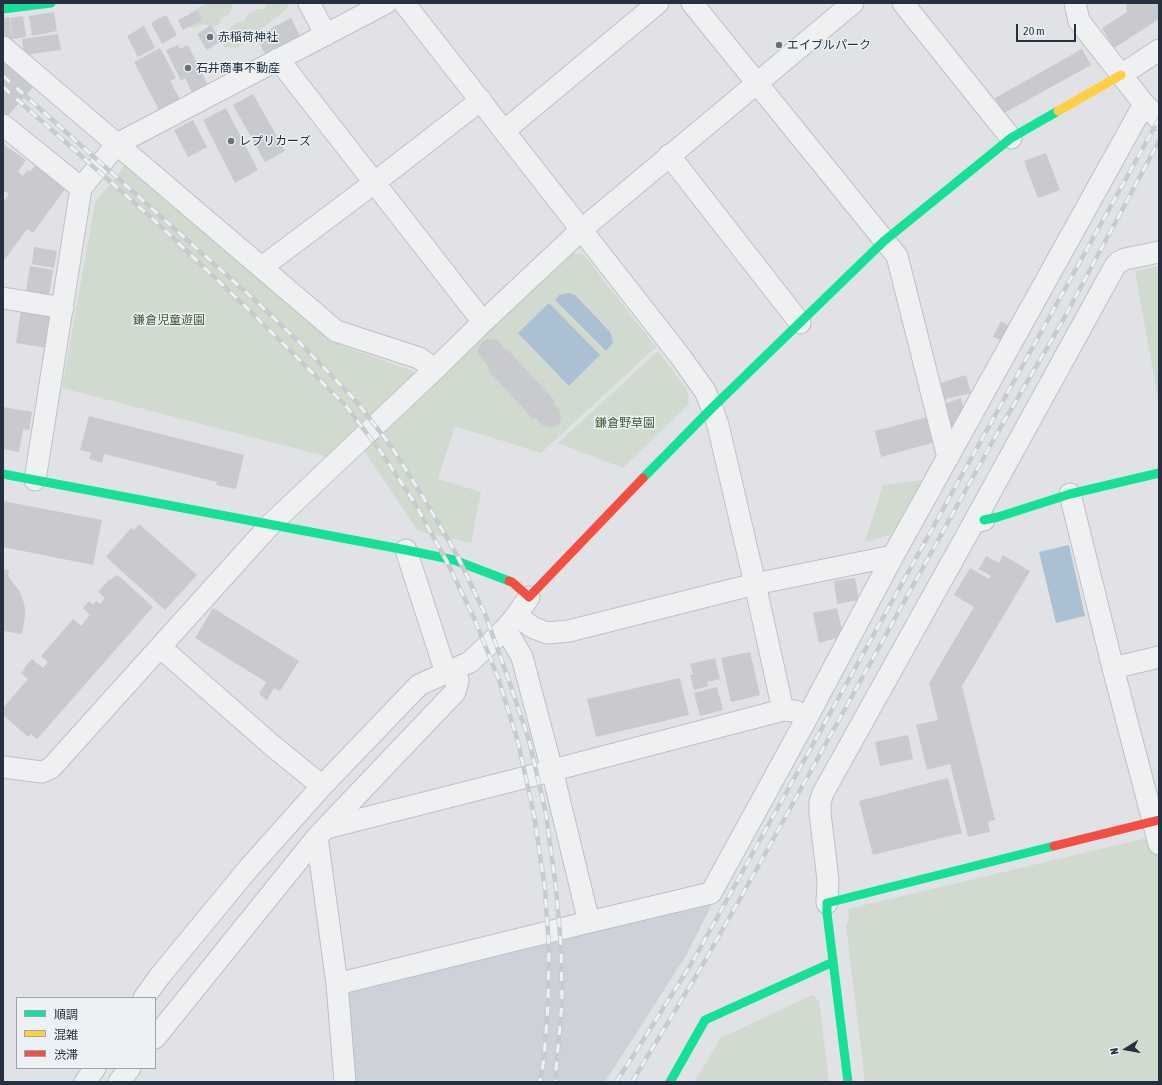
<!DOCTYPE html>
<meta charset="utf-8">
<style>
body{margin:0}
#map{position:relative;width:1162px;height:1085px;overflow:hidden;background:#e0e2e5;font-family:"Asap Condensed","Noto Sans JP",sans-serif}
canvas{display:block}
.frame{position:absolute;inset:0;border:4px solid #253140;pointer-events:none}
.legend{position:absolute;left:16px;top:997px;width:140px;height:72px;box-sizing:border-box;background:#ecf1f6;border:1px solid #9ca4ad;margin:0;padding:5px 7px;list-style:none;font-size:12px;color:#253140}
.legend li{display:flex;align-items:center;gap:8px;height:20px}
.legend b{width:20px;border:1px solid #9ca4ad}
.north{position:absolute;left:1106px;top:1029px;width:40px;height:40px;-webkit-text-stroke:3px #ecf1f6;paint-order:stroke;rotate:259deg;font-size:11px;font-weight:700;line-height:16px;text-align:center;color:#253140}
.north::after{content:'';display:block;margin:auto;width:14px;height:18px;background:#253140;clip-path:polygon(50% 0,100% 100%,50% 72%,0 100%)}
.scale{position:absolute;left:1016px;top:24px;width:60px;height:18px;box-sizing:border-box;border:2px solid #253140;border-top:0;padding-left:5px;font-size:12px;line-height:14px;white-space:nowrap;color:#253140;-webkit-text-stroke:3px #ecf1f6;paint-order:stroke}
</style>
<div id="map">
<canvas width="1162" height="1085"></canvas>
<div class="frame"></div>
<ul class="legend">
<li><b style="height:5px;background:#16e098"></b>順調</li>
<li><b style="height:5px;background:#ffcf43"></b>混雑</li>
<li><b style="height:5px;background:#f24e42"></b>渋滞</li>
</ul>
<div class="north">N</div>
<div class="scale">20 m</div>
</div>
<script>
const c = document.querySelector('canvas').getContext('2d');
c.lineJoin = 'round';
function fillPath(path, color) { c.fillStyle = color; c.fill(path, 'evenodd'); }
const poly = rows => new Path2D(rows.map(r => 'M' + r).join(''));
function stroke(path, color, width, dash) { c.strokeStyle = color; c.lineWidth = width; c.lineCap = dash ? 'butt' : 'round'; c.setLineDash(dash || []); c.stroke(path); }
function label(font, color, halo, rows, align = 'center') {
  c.font = font + ' "Asap Condensed","Noto Sans JP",sans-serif'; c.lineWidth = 3; c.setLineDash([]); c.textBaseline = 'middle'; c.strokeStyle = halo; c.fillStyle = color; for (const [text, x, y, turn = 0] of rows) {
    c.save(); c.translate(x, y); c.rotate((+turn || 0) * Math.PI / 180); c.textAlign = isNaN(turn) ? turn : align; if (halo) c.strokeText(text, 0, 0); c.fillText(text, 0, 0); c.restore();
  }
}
fillPath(poly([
 [712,904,687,954,605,1082,352,1082,344,999,351,990]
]), '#cdd2d9');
fillPath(poly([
 [208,3,240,3,233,4,230,13,225,17,221,18,219,24,216,27,208,26,205,24,193,28,189,27,185,23,189,14,197,8],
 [268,3,291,3,284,11,237,48,224,47,223,35,236,23,244,21,248,14,257,9,264,9],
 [126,164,340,345,410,370,435,381,573,253,584,255,656,347,541,453,455,426,438,479,481,492,471,543,418,531,354,436,329,457,62,388,95,203],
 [1159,266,1159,399,1158,399,1135,271],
 [658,351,687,390,689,404,623,468,558,443],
 [923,480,891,535,865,542,883,485],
 [1159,835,1159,1082,865,1082,846,925,849,919,848,909],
 [812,995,819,1001,829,1082,694,1082,721,1038]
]), '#d1dacf');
fillPath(poly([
 [568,293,575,295,610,332,612,337,613,343,606,351,555,300,559,295],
 [549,303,600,355,569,386,518,333],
 [1069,545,1085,616,1056,623,1039,552]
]), '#abc1d3');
fillPath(poly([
 [1126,3,1159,3,1159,11,1158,12,1159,19,1114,48,1102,28,1127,12],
 [198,10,202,20,183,30,178,20],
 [54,12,57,31,32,36,29,16],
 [166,15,177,35,162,44,151,23],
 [23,16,26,37,13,39,10,18],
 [9,17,13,40,5,41,3,39,3,18],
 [291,18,301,38,266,56,256,36],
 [211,25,221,41,207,50,197,34],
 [144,26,155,48,138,57,127,36],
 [58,34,61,50,24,55,22,39],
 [178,45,180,49,188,45,209,87,193,95,185,78,181,81,166,50],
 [160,48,176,78,170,81,181,101,160,112,134,62],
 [1082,49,1091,65,1004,113,995,98],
 [3,59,33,87,6,118,3,115],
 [253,94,285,151,265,162,233,105],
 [226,108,258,170,235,183,203,120],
 [193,120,207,147,188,157,174,130],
 [3,144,26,160,18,172,23,176,28,170,30,172,35,166,42,171,45,168,68,185,33,233,27,229,3,262,3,198,5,200,9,194,4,191,3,193],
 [1046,153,1060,190,1038,198,1024,161],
 [34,247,57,251,54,268,32,264],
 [30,266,53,270,49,295,26,291],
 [21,310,51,315,47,348,16,343],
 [1001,321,1011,327,1003,341,993,337],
 [488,339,497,340,506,350,507,349,555,401,553,403,559,409,561,417,559,424,550,428,542,425,535,417,533,419,488,370,490,368,479,356,478,349,482,342],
 [966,375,971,393,942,400,938,384],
 [961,398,963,407,960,424,949,427,944,404],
 [3,407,32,412,29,430,23,429,19,452,3,449],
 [89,416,244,455,236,489,216,485,217,482,104,454,102,463,89,459,91,453,80,450],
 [928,417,935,442,881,457,875,431],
 [3,501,102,520,93,565,3,547],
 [139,524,197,575,165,610,106,557,131,528,134,530],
 [1003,555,1030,571,962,686,995,820,988,822,990,832,968,837,950,764,927,770,916,725,938,720,929,683,974,607,954,595,970,568,989,579,991,576,979,569,986,556,999,563],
 [3,569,9,570,8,576,20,592,23,600,25,608,25,616,22,634,3,631],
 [116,575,118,577,119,576,153,607,37,739,31,734,28,737,3,715,3,708,28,679,21,673,25,669,24,668,32,659,43,668,48,662,41,656,73,619,81,626,90,615,83,608,89,601,93,605,96,601,100,604,105,598,98,592,110,579,111,580],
 [855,578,859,600,837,604,834,581],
 [213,608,299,661,280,691,274,688,267,700,259,694,266,682,195,638],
 [837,608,843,636,819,643,813,613],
 [750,652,760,695,731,702,721,658],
 [715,658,720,679,707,682,708,686,694,690,690,675,693,675,690,664],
 [680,678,689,715,596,737,587,699],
 [717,687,723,710,700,716,694,693],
 [908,735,913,759,880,766,875,742],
 [948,778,962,833,873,855,859,801]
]), '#c8cacd');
const street = poly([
 [309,3,326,35],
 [404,3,680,356,705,391,712,408,718,425,755,584,783,710,794,711,808,716],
 [692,3,897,256,948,458],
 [903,3,1011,138],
 [1075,3,1079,21,1144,104,1159,119],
 [3,47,336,331,419,358,435,369],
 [278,59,483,322],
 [1121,75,1159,50],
 [3,125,81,188],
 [504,131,658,3],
 [669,155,800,323],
 [262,267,374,183,481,100],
 [3,298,63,308],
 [35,480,81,188,117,144,386,3],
 [1070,494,1113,668,1159,844],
 [974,522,1115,266,1119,262,1125,259,1159,252],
 [406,550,446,673],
 [516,616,534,628,547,633,569,631,755,584,893,556],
 [504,630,511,638,522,657,552,770,589,922],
 [160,647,274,747,322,786],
 [1113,668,1159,657],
 [3,767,42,772,51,768,270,525,435,369,483,322,581,230,853,3],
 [326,828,515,780,783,710],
 [317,837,337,984,345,1082],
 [827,903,828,880,820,813,820,802,823,793,974,522,984,520],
 [337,984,589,922,711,893,808,716,893,556,1144,104],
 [144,998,159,977,248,869,322,786,419,685,470,662,504,630,516,616,529,597],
 [155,1038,317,837,455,692,458,680,454,669],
 [85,1082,95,1068],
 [119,1082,130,1068]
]);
stroke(street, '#bec0c3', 23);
stroke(street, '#eff0f2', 21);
stroke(poly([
 [3,9,51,3],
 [3,474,406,550,454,560,509,581],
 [643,478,712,408,884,241,1011,138,1058,111],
 [984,520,998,517,1070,494,1159,473],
 [670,1082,705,1020,833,962],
 [848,1082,827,913,827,903,1054,846]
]), '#16e098', 9);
stroke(poly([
 [1058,111,1121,75]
]), '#ffcf43', 9);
stroke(poly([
 [509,581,512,582,529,597,643,478],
 [1054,846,1159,820]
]), '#f24e42', 9);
const rail = poly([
 [3,76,257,302,301,344,356,401,391,446,423,497,457,555,485,614,508,678,529,740,546,814,556,888,561,947,562,1002,555,1082],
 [3,87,155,221,247,308,346,406,381,452,414,502,446,560,474,618,499,680,518,742,534,815,545,889,549,950,548,1005,544,1059,540,1082],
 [616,1082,635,1053,693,961,1159,119],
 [632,1082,702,966,755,872,995,437,1062,322,1159,141]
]);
stroke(rail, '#c8cacd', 4.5);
stroke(rail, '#ecf1f6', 3, [9]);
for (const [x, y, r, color] of [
 [210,37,4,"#666f7a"],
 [779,45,4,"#666f7a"],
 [188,68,4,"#666f7a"],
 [231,141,4,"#666f7a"]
]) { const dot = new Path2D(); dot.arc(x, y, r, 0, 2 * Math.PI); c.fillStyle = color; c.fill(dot); stroke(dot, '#ecf1f6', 1.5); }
label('12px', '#253140', '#ecf1f6', [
 ["赤稲荷神社",218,37],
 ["エイブルパーク",787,45],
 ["石井商事不動産",196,68],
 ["レプリカーズ",239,141]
], 'left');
label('12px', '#3c5d31', '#ecf1f6', [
 ["鎌倉児童遊園",169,320],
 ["鎌倉野草園",625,423]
]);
</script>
